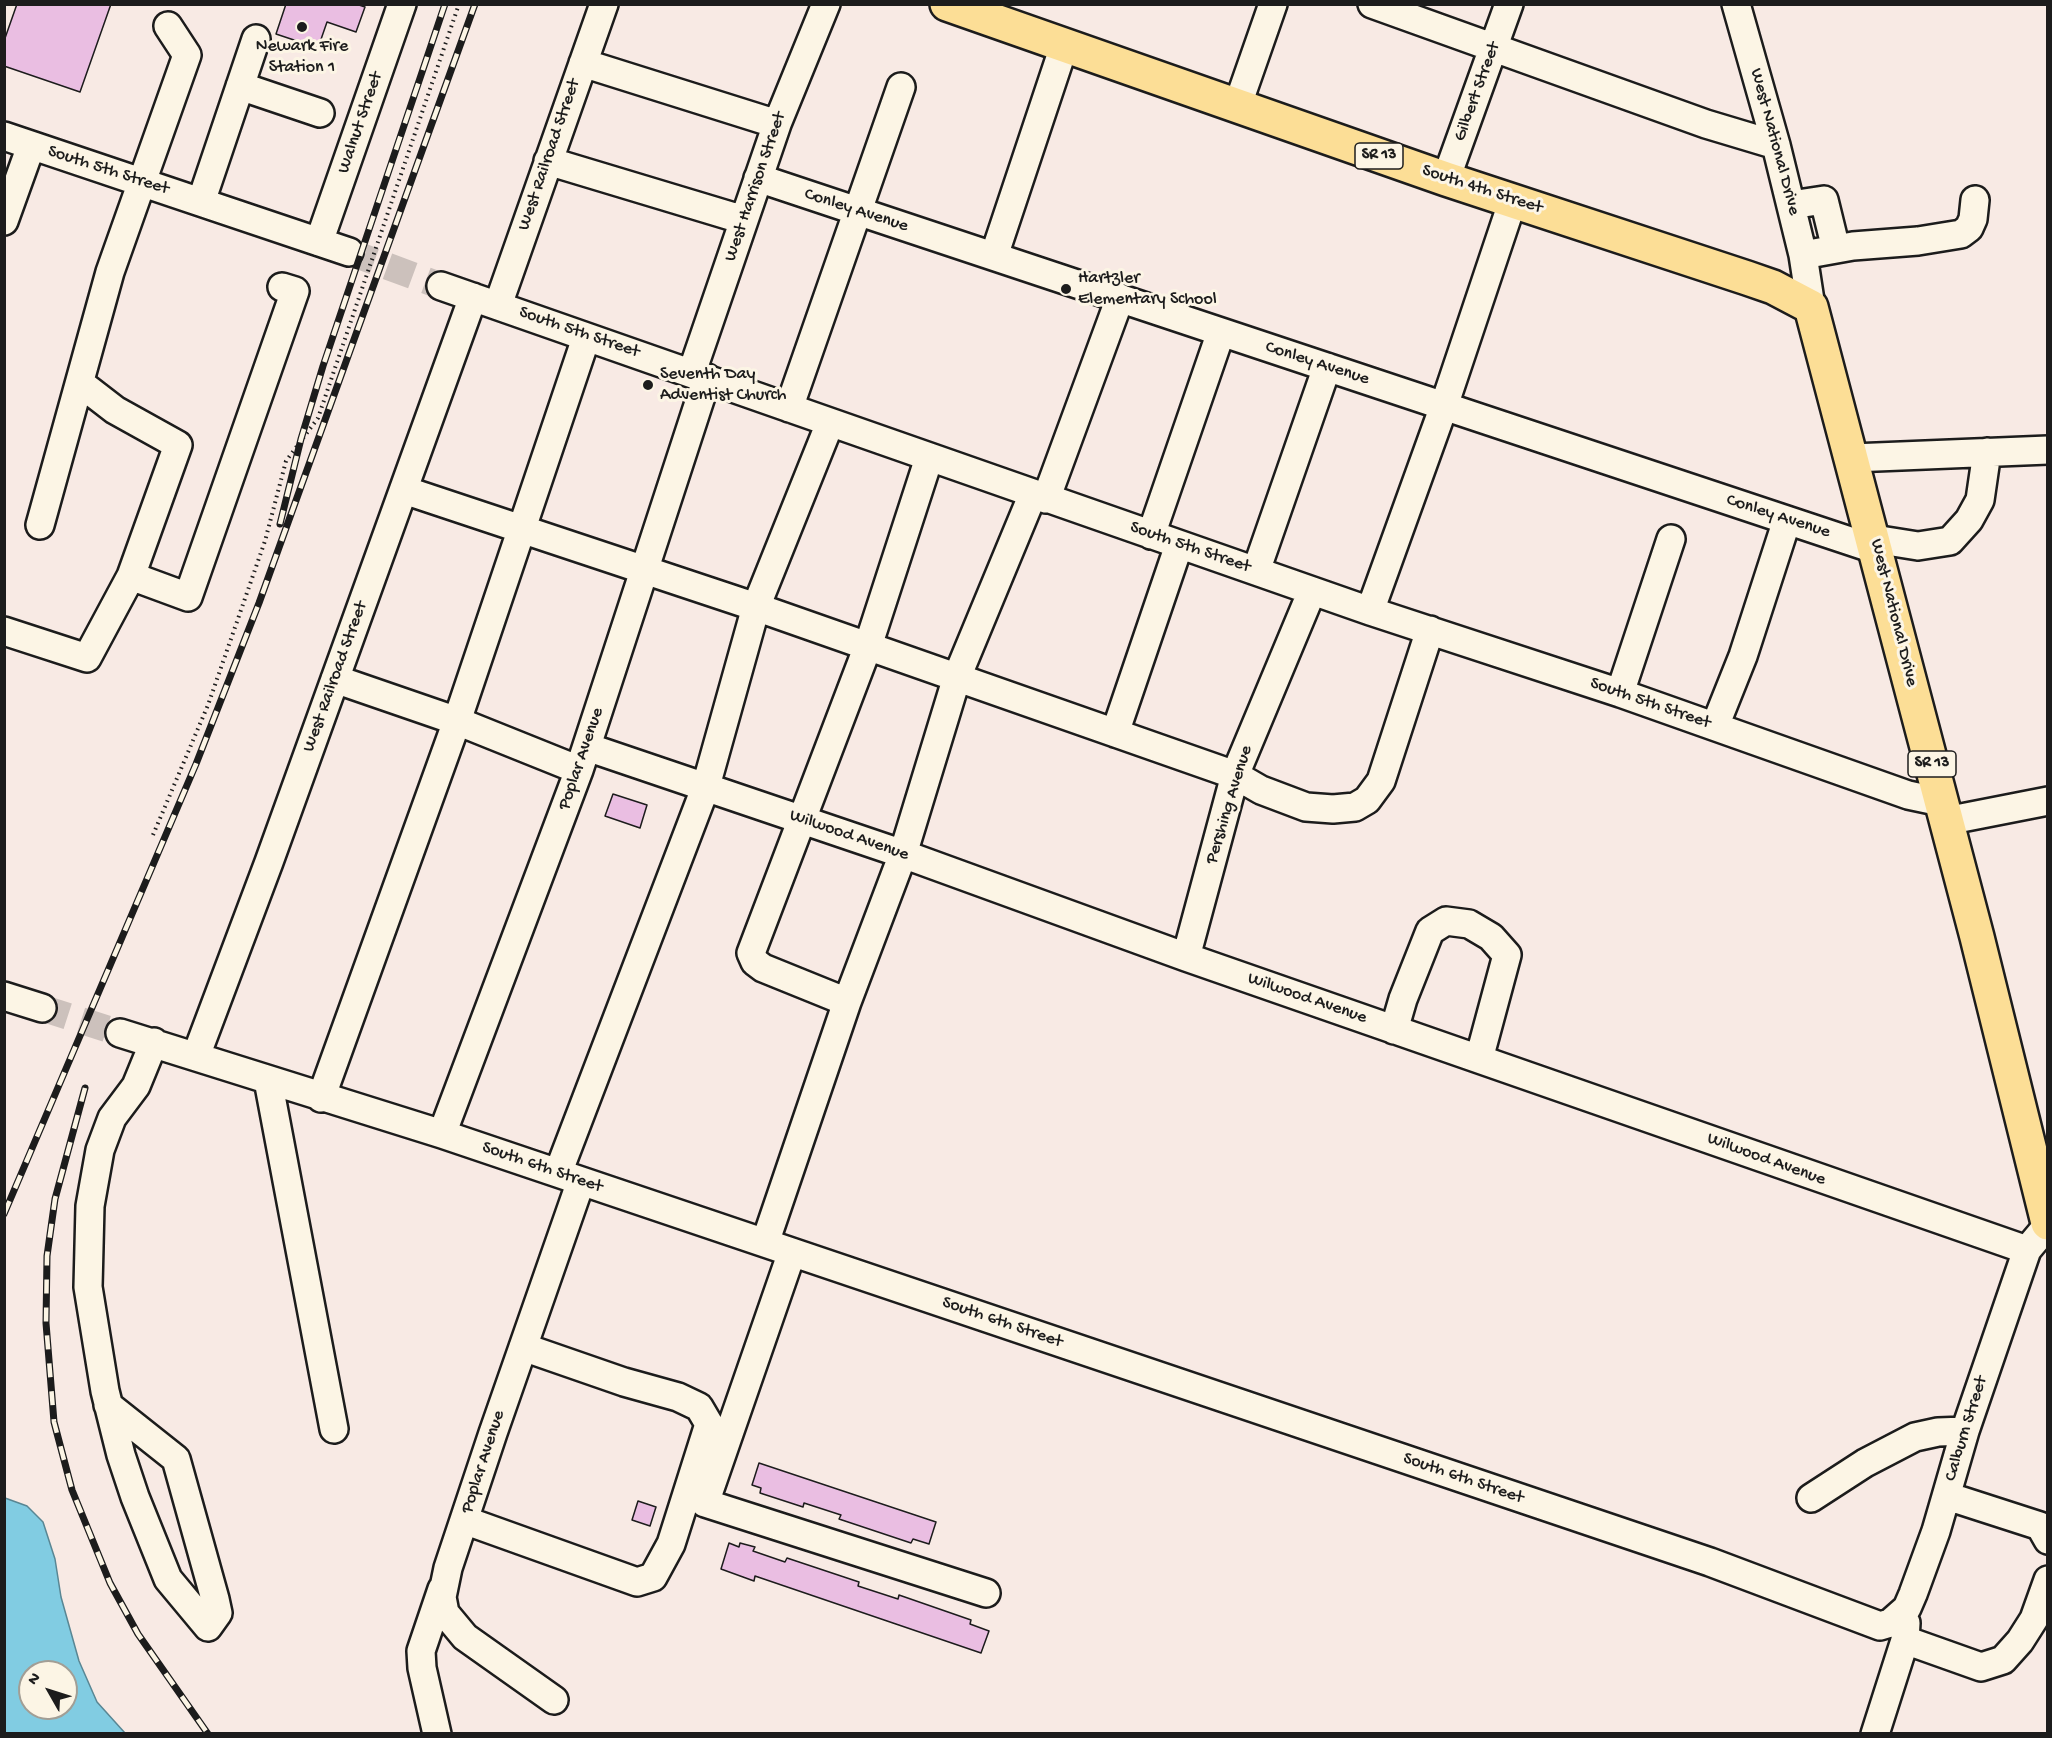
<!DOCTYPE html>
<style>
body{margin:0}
#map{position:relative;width:2052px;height:1738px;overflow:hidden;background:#f8eae4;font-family:"Gochi Hand",sans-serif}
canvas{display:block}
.frame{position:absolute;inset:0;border:6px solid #1c1c1c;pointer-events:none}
.north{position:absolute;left:18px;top:1660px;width:60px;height:60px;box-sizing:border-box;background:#fcf5e5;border:2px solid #a29e95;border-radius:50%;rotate:309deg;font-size:16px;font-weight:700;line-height:24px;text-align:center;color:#1c1c1c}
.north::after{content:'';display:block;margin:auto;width:21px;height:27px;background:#1c1c1c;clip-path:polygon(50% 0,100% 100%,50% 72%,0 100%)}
</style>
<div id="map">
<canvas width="2052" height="1738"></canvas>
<div class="frame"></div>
<div class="north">N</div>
</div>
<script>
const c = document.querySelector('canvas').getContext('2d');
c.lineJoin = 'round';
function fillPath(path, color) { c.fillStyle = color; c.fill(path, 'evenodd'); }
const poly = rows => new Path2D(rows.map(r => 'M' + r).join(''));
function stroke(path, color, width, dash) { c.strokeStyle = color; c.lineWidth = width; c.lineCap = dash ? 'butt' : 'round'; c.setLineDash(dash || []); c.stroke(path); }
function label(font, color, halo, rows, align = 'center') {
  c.font = font + ' "Gochi Hand",sans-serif'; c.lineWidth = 6; c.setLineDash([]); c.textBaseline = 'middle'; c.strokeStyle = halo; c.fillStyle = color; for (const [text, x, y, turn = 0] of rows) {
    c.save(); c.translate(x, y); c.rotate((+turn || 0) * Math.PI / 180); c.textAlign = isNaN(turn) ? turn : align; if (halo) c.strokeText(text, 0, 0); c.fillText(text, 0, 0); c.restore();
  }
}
const water = poly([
 [5,1498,27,1506,43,1522,55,1559,61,1597,79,1661,97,1702,125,1733,5,1733,5,1498],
 [30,1672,66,1672,66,1708,30,1708,30,1672]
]);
fillPath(water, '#81cce2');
stroke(water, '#598693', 1.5);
const building = poly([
 [17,4,111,4,80,92,4,66,4,41,17,4],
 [286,4,356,4,365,7,356,32,327,22,318,48,276,34,286,4],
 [613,794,647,805,640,828,605,816,613,794],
 [759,1463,936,1522,929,1544,913,1539,911,1543,839,1519,841,1515,804,1503,803,1507,760,1493,761,1488,752,1485,759,1463],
 [638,1501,656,1507,650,1526,632,1520,638,1501],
 [729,1543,739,1547,740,1543,755,1547,753,1551,785,1562,787,1558,859,1582,858,1586,898,1599,899,1595,971,1620,970,1624,989,1631,981,1653,755,1576,754,1581,721,1569,729,1543]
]);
fillPath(building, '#eabee2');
stroke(building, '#1c1c1c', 1.5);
stroke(poly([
 [349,252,441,286],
 [42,1008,120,1033]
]), '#ccc1bc', 27, [27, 14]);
const minor = poly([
 [1372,4,1706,124,1776,145],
 [1736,4,1776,145,1803,255,1811,307],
 [583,63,777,124],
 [240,86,320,113],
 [1237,107,1273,4],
 [4,136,349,252],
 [548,161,744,220],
 [758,178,1877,550],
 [1446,179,1509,4],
 [201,202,256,39],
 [1791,205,1824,200,1836,249],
 [4,221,31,146],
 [319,242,402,4],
 [1803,255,1853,246,1918,241,1961,234,1969,228,1973,219,1975,200],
 [994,256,1064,46],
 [441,286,1370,611,1620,693,1908,795,1941,802],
 [498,305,604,4],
 [692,372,777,124,826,4],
 [80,383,115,410,178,445,131,576,188,597,295,291,282,287],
 [789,408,901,87],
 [1852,458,2048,450],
 [404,490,756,607,1235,775,1261,790,1306,807,1333,809,1355,807,1367,800,1381,781,1430,630],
 [1046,499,1120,298],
 [40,525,110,272,187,55,168,26],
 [1151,535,1221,332],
 [1874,539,1918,546,1950,541,1969,520,1980,500,1987,452],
 [1256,571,1327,367],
 [1370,611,1444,406,1513,200],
 [4,631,87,658,131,576],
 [335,679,457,721,579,770],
 [1620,693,1671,539],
 [1715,726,1743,656,1787,520],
 [1115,733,1179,545],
 [587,747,903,854,1186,957,2027,1250],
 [1946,821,2048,801],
 [1186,957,1235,775,1312,591],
 [4,996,42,1008],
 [847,1002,763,968,755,962,751,953,868,646,929,458],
 [1394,1030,1403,999,1430,931,1446,921,1469,924,1491,937,1507,955,1479,1059],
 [120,1033,442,1134,1710,1562,1880,1626,1890,1623,1907,1608,1913,1594,1936,1531,1965,1431,2027,1250,2048,1225],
 [196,1056,269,862,473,297],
 [268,1080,334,1429],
 [321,1098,457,721,586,338],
 [442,1134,579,770,707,378],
 [558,1173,706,786,756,607,830,423],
 [765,1243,847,1002,903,854,957,677,1033,494],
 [792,1252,705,1503,986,1593],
 [108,1405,176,1459,215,1599,218,1613,208,1627,168,1579,135,1497,121,1455,105,1391,88,1287,90,1206,100,1150,112,1118,136,1086,154,1042],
 [1947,1496,2040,1526,2048,1540],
 [1811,1498,1865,1463,1915,1437,1938,1432,1965,1431],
 [464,1520,637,1582,653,1577,671,1544,709,1424,699,1407,678,1397,624,1382,523,1347],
 [1905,1640,1981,1667,2003,1660,2020,1641,2034,1619,2048,1580],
 [554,1700,465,1637,445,1613,442,1597,448,1568,493,1433,581,1181],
 [437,1734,422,1668,421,1651,442,1589],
 [1875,1734,1905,1640,1906,1623]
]);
const major = poly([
 [947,4,1446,179,1747,278,1773,287,1811,307,1977,937,2048,1223]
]);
stroke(minor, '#1c1c1c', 32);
stroke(major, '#1c1c1c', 38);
stroke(poly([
 [153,835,208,705,265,541,286,461,318,418,459,4]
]), '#1c1c1c', 4, [1.5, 4.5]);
stroke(minor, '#fcf5e5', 27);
stroke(major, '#fcde96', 33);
const rail = poly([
 [280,524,301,439,323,366,445,4],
 [85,1088,55,1199,47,1256,46,1323,54,1422,72,1490,110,1583,138,1634,208,1734],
 [4,1214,196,764,259,603,475,4]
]);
stroke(rail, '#1c1c1c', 7);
stroke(rail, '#fcf5e5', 4.5, [14]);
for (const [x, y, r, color] of [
 [302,27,6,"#1c1c1c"],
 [1066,289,6,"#1c1c1c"],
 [648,385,6,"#1c1c1c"]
]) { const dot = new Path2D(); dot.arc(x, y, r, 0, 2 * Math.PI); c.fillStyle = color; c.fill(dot); stroke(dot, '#fcf5e5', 2); }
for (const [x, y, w] of [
 [1379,156,48],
 [1932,764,48]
]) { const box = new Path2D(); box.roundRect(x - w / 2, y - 13, w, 26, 4.5); c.fillStyle = '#fcf5e5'; c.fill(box); stroke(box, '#1c1c1c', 1.5); }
label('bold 16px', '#1c1c1c', null, [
 ["SR 13",1379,156],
 ["SR 13",1932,764]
]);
label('18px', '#1c1c1c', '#fcf5e5', [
 ["Newark Fire",302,47,"center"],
 ["Station 1",302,68,"center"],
 ["Hartzler",1078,279],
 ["Elementary School",1078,300],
 ["Seventh Day",660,375],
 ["Adventist Church",660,396]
], 'left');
label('18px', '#1c1c1c', '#fcf5e5', [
 ["Gilbert Street",1478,92,-70],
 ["Walnut Street",361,123,-71],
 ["West National Drive",1774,142,75],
 ["West Railroad Street",550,155,-71],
 ["South 5th Street",108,171,18],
 ["West Harrison Street",756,187,-71],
 ["South 4th Street",1482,190,18],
 ["Conley Avenue",856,211,18],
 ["South 5th Street",579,333,19],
 ["Conley Avenue",1317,364,18],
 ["Conley Avenue",1778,517,18],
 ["South 5th Street",1190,548,19],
 ["West National Drive",1893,613,76],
 ["West Railroad Street",336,677,-70],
 ["South 5th Street",1650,704,19],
 ["Poplar Avenue",582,759,-71],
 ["Pershing Avenue",1230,805,-73],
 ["Wilwood Avenue",849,836,19],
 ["Wilwood Avenue",1307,999,19],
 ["Wilwood Avenue",1766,1160,20],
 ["South 6th Street",542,1168,19],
 ["South 6th Street",1002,1323,19],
 ["Calburn Street",1967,1429,-73],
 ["Poplar Avenue",484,1462,-72],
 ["South 6th Street",1463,1479,19]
]);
</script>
